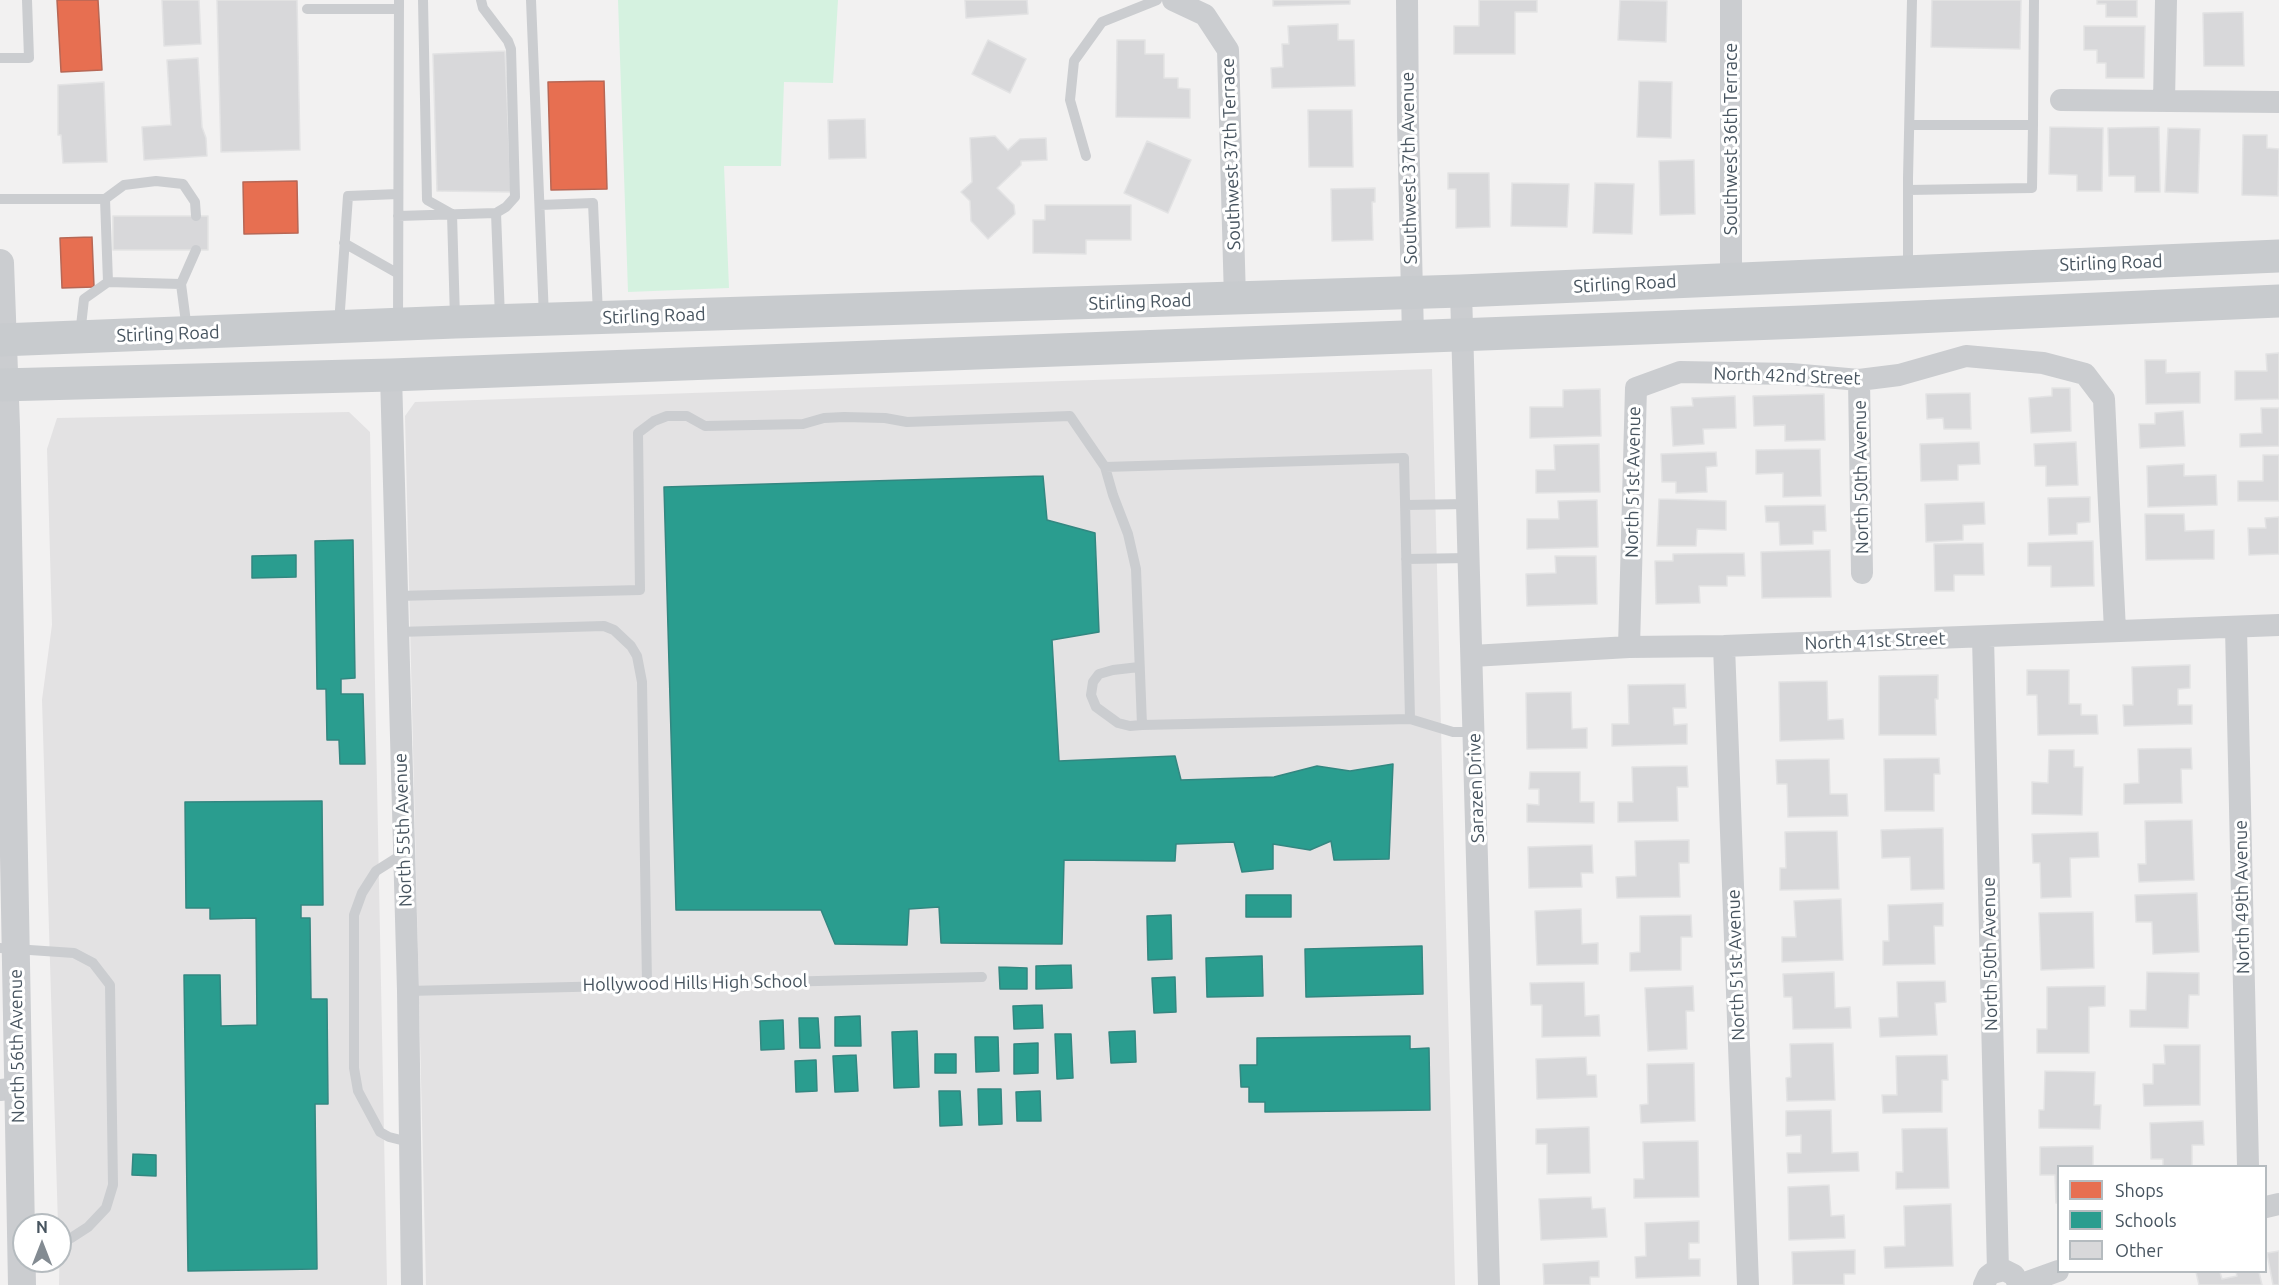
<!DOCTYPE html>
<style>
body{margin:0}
#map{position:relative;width:2279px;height:1285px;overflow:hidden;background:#f2f1f1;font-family:Ubuntu,sans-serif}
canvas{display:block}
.legend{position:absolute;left:2057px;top:1165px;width:210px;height:108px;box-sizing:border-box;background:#fff;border:2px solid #b5bbbf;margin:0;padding:8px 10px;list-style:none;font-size:18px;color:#47545f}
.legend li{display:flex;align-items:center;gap:12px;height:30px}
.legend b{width:30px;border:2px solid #b5bbbf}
.north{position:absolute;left:12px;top:1213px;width:60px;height:60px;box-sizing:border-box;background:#fff;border:2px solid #b5bbbf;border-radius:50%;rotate:0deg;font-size:16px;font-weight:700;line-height:24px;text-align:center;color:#47545f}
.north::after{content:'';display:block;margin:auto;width:21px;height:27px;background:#838b92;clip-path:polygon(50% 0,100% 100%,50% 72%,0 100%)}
</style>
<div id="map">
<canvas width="2279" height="1285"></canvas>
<ul class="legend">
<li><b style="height:16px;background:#e76f51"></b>Shops</li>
<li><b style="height:16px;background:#2a9d8f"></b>Schools</li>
<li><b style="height:16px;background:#d8d8da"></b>Other</li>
</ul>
<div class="north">N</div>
</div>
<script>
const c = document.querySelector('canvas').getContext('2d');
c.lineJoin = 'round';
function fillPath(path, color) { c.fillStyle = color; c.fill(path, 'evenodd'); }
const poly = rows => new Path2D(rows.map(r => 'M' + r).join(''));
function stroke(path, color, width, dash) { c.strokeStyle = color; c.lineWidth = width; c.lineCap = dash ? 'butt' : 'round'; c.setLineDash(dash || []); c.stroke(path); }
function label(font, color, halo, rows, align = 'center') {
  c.font = font + ' Ubuntu,sans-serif'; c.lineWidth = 6; c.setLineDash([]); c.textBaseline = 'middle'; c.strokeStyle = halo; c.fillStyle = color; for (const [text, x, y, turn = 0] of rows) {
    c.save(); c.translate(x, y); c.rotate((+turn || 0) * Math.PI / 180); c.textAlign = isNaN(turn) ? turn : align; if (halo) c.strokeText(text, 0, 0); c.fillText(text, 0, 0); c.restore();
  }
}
fillPath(poly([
 [1432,369,1455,1285,426,1285,405,416,415,402],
 [349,412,370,432,387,1285,59,1285,60,1225,58,1225,42,700,52,625,47,449,57,418]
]), '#e3e2e3');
fillPath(poly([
 [618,0,838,0,833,83,784,82,781,166,724,166,729,288,628,292]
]), '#d5f2e0');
const shops = poly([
 [57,0,98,0,102,70,61,72,57,0],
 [604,81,607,189,551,190,548,82,604,81],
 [297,181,298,233,244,234,243,182,297,181],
 [92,237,94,287,62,288,60,238,92,237]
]);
fillPath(shops, '#e76f51');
stroke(shops, '#b76755', 1.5);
const schools = poly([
 [1043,476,1047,520,1095,533,1099,632,1052,640,1059,761,1175,756,1181,780,1274,777,1317,766,1350,771,1393,764,1389,859,1334,860,1331,841,1310,850,1273,844,1273,869,1242,872,1234,842,1176,844,1175,861,1064,860,1062,944,941,943,939,907,909,909,907,945,835,944,821,910,676,910,664,487,1043,476],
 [353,540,355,678,341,679,341,694,363,694,365,764,340,764,339,740,327,740,326,689,317,689,315,541,353,540],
 [296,555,296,577,252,578,252,556,296,555],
 [322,801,323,905,301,905,301,918,310,918,311,999,327,999,328,1104,315,1104,317,1269,188,1271,184,975,220,975,221,1026,257,1025,256,918,210,919,210,908,186,908,185,802,322,801],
 [1246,895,1291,895,1291,917,1246,917,1246,895],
 [1171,915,1172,959,1148,960,1147,916,1171,915],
 [1422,946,1423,994,1306,997,1305,949,1422,946],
 [1262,956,1263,996,1207,997,1206,958,1262,956],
 [1071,965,1072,988,1036,989,1036,966,1071,965],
 [999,967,1027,968,1027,989,1000,989,999,967],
 [1175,977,1176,1012,1154,1013,1152,978,1175,977],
 [1042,1005,1043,1028,1014,1029,1013,1006,1042,1005],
 [860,1016,861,1046,835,1046,835,1017,860,1016],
 [799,1018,818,1018,820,1048,800,1048,799,1018],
 [783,1020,784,1049,761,1050,760,1021,783,1020],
 [917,1031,919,1087,894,1088,892,1032,917,1031],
 [1135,1031,1136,1062,1111,1063,1109,1032,1135,1031],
 [1055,1034,1071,1034,1073,1078,1057,1079,1055,1034],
 [1410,1036,1410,1049,1429,1048,1430,1110,1265,1112,1265,1102,1249,1102,1249,1087,1241,1087,1240,1065,1257,1065,1257,1038,1410,1036],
 [975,1037,998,1037,999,1071,976,1072,975,1037],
 [1038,1043,1038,1073,1014,1074,1014,1044,1038,1043],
 [935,1054,956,1054,956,1073,935,1073,935,1054],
 [856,1055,858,1091,835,1092,833,1056,856,1055],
 [816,1060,817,1091,796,1092,795,1061,816,1060],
 [978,1089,1001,1089,1002,1124,979,1125,978,1089],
 [939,1091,960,1091,962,1125,940,1126,939,1091],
 [1040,1091,1041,1121,1017,1121,1016,1092,1040,1091],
 [133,1154,156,1155,156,1176,132,1175,133,1154]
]);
fillPath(schools, '#2a9d8f');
stroke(schools, '#338781', 1.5);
const building = poly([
 [162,0,199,0,201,44,164,46,162,0],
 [217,0,297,0,300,150,221,152,217,0],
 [965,0,1027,0,1028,14,966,18,965,0],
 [1273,0,1350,0,1350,4,1273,6,1273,0],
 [1479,0,1537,0,1537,12,1515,12,1515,54,1454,54,1454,26,1479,26,1479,0],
 [1620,0,1667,1,1666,42,1618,40,1620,0],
 [1932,0,2021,0,2020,49,1931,47,1932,0],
 [2097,0,2137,0,2137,17,2106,17,2106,4,2097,4,2097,0],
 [2243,12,2244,66,2204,66,2203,13,2243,12],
 [1338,24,1338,40,1354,40,1355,86,1272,88,1271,68,1283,67,1282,44,1289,44,1288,26,1338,24],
 [2084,26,2145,26,2144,78,2106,78,2106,63,2097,63,2097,50,2084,50,2084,26],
 [988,40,1026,59,1010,93,972,74,988,40],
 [1117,40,1145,40,1145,54,1164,54,1164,78,1178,78,1178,88,1190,89,1190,118,1116,117,1117,40],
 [505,51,511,192,437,191,433,54,505,51],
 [198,58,202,127,206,138,207,156,144,160,142,127,171,125,167,60,198,58],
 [1639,81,1672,82,1671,138,1637,137,1639,81],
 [104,82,107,162,63,163,61,135,58,135,58,85,104,82],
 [1308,110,1352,110,1353,167,1309,167,1308,110],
 [865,119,866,158,829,159,828,120,865,119],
 [2050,127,2103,128,2102,191,2077,191,2077,175,2049,174,2050,127],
 [2159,127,2160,192,2135,192,2135,176,2109,176,2108,128,2159,127],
 [2168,128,2200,129,2198,193,2165,192,2168,128],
 [2243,135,2267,135,2267,148,2279,149,2278,196,2242,195,2243,135],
 [995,136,1008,150,1020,139,1046,138,1047,160,1021,161,1021,165,997,188,1014,205,1015,214,988,239,971,221,970,201,961,192,972,182,970,138,995,136],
 [1147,141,1191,160,1168,213,1124,193,1147,141],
 [1694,160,1695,214,1660,215,1659,161,1694,160],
 [1448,173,1489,173,1490,227,1456,228,1456,189,1448,189,1448,173],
 [1512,183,1569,184,1567,227,1511,226,1512,183],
 [1595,183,1634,184,1632,234,1593,233,1595,183],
 [1375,188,1375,202,1372,202,1373,240,1332,241,1331,189,1375,188],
 [1045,205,1131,205,1131,240,1086,240,1086,254,1033,253,1033,220,1045,220,1045,205],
 [113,216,208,216,208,250,113,250,113,216],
 [2279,353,2279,399,2235,400,2235,371,2267,371,2266,354,2279,353],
 [2145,360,2166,360,2166,373,2200,372,2200,403,2146,404,2145,360],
 [2052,388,2070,388,2071,431,2031,433,2029,398,2052,396,2052,388],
 [1600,389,1601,436,1530,438,1530,407,1563,407,1563,390,1600,389],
 [1970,393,1971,429,1944,429,1943,418,1927,419,1926,394,1970,393],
 [1824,394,1825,440,1785,441,1785,425,1754,426,1753,396,1824,394],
 [1735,396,1736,428,1703,429,1704,444,1673,446,1671,407,1693,406,1692,398,1735,396],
 [2261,408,2279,408,2279,446,2240,447,2240,434,2262,433,2261,408],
 [2183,411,2185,446,2140,448,2139,424,2155,424,2155,413,2183,411],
 [1979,442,1980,464,1958,465,1958,480,1921,481,1920,444,1979,442],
 [2076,442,2078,485,2046,486,2046,466,2035,466,2034,444,2076,442],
 [1599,444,1600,492,1536,493,1536,470,1555,470,1554,445,1599,444],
 [1820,449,1821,496,1783,497,1783,473,1756,474,1756,450,1820,449],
 [1716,452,1717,466,1706,467,1707,492,1676,493,1676,482,1662,482,1661,454,1716,452],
 [2263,455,2279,455,2279,501,2238,501,2238,481,2263,481,2263,455],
 [2184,464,2184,476,2216,475,2217,505,2148,507,2147,466,2184,464],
 [2090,497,2090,522,2077,523,2077,534,2049,535,2048,498,2090,497],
 [1659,499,1726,501,1726,530,1697,529,1696,546,1657,546,1659,499],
 [1597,500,1598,547,1527,549,1527,519,1559,519,1558,501,1597,500],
 [1984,502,1985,524,1963,525,1963,540,1926,542,1925,504,1984,502],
 [1825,505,1826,531,1813,531,1813,544,1780,545,1779,522,1766,522,1765,506,1825,505],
 [2145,514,2184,514,2185,531,2214,530,2214,559,2146,560,2145,514],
 [2279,517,2279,554,2249,555,2248,528,2266,528,2265,518,2279,517],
 [2093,541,2094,586,2051,587,2051,566,2028,566,2028,543,2093,541],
 [1983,543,1984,575,1954,575,1954,591,1935,591,1934,544,1983,543],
 [1830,550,1831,597,1762,598,1761,552,1830,550],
 [1744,553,1745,576,1727,576,1727,586,1699,586,1700,603,1656,604,1655,561,1673,561,1673,554,1744,553],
 [1555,556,1596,556,1597,604,1527,606,1526,574,1556,573,1555,556],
 [2190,665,2190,688,2178,689,2178,705,2192,705,2192,724,2124,726,2123,705,2133,705,2132,667,2190,665],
 [2027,670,2069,670,2069,704,2081,704,2081,715,2097,715,2098,734,2038,735,2037,695,2027,695,2027,670],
 [1938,675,1938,699,1935,699,1936,735,1879,735,1879,676,1938,675],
 [1827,681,1828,720,1843,719,1844,739,1780,741,1779,682,1827,681],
 [1685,684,1686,708,1673,708,1674,725,1687,724,1687,744,1612,746,1612,724,1629,724,1628,685,1685,684],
 [1571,692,1572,729,1587,728,1587,748,1527,749,1526,693,1571,692],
 [2191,748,2192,769,2181,769,2182,803,2124,804,2124,784,2139,783,2138,749,2191,748],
 [2049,750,2074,750,2074,767,2083,767,2082,815,2032,814,2032,782,2048,783,2049,750],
 [1939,758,1940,774,1934,774,1934,811,1885,811,1884,759,1939,758],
 [1829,759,1830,794,1847,794,1848,816,1788,817,1787,784,1777,784,1776,760,1829,759],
 [1687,766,1688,787,1677,787,1678,821,1618,822,1618,802,1633,802,1632,767,1687,766],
 [1530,772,1580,772,1580,802,1594,802,1594,823,1527,822,1527,804,1539,805,1539,789,1529,789,1530,772],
 [2192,820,2194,880,2139,882,2138,864,2146,864,2145,821,2192,820],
 [1943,828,1944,889,1911,890,1910,857,1882,858,1881,830,1943,828],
 [1837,831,1839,889,1780,890,1780,868,1786,868,1785,832,1837,831],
 [2098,832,2099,857,2070,858,2071,897,2041,898,2040,863,2033,863,2032,834,2098,832],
 [1689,840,1689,863,1679,863,1680,897,1617,898,1616,877,1636,876,1635,841,1689,840],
 [1592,845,1593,873,1581,873,1582,887,1529,888,1528,847,1592,845],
 [2197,893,2199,952,2153,954,2152,922,2136,922,2135,895,2197,893],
 [1841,899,1843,960,1782,962,1782,937,1796,937,1794,901,1841,899],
 [1943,903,1943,926,1934,926,1935,964,1883,965,1883,941,1889,941,1888,905,1943,903],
 [1581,909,1582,944,1598,943,1598,964,1537,965,1535,911,1581,909],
 [2093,912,2094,968,2041,970,2039,913,2093,912],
 [1691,915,1692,937,1681,937,1681,970,1630,971,1630,953,1640,952,1640,916,1691,915],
 [1834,972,1835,1008,1850,1007,1851,1028,1793,1029,1792,997,1784,997,1783,974,1834,972],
 [2147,972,2199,973,2199,995,2189,995,2188,1028,2130,1027,2130,1010,2146,1010,2147,972],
 [1945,981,1946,1002,1935,1003,1937,1035,1880,1037,1879,1018,1898,1017,1897,982,1945,981],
 [1584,982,1585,1016,1599,1015,1600,1036,1542,1037,1542,1005,1531,1005,1530,983,1584,982],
 [1693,986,1694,1011,1686,1011,1687,1049,1648,1051,1645,988,1693,986],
 [2105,986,2105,1006,2089,1007,2089,1053,2037,1053,2037,1029,2047,1029,2047,987,2105,986],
 [1833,1043,1835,1100,1787,1101,1786,1078,1791,1077,1790,1044,1833,1043],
 [2164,1045,2200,1045,2200,1105,2144,1106,2143,1084,2153,1084,2153,1064,2165,1064,2164,1045],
 [1947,1055,1948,1080,1942,1080,1942,1112,1883,1113,1882,1095,1897,1095,1896,1056,1947,1055],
 [1586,1057,1587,1075,1596,1075,1597,1097,1537,1099,1536,1059,1586,1057],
 [1694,1063,1695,1121,1641,1123,1640,1105,1648,1104,1647,1064,1694,1063],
 [2045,1071,2095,1072,2094,1105,2101,1105,2100,1129,2039,1128,2039,1110,2044,1110,2045,1071],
 [1831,1110,1832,1153,1858,1152,1859,1171,1788,1173,1787,1153,1801,1153,1801,1135,1786,1136,1786,1111,1831,1110],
 [2203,1121,2204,1145,2192,1145,2192,1166,2163,1166,2163,1159,2151,1159,2150,1123,2203,1121],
 [1589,1127,1590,1173,1547,1174,1547,1144,1536,1144,1536,1129,1589,1127],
 [1947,1128,1949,1188,1896,1189,1896,1172,1903,1172,1902,1129,1947,1128],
 [1698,1141,1699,1197,1634,1198,1634,1179,1644,1179,1643,1142,1698,1141],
 [2093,1146,2093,1166,2058,1166,2058,1203,2056,1203,2055,1175,2040,1175,2040,1147,2093,1146],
 [1829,1185,1831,1216,1844,1215,1845,1238,1789,1240,1788,1187,1829,1185],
 [1591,1197,1592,1209,1605,1208,1607,1237,1541,1240,1539,1199,1591,1197],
 [1951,1204,1953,1266,1885,1268,1884,1247,1905,1246,1904,1206,1951,1204],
 [1699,1221,1699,1243,1689,1243,1689,1259,1700,1259,1700,1276,1636,1278,1635,1257,1646,1256,1645,1223,1699,1221],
 [1855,1250,1855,1274,1844,1274,1844,1285,1793,1285,1792,1252,1855,1250],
 [2279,1251,2279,1285,2273,1285,2267,1253,2279,1251],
 [1599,1261,1599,1277,1590,1277,1590,1285,1544,1285,1543,1264,1599,1261],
 [2196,1272,2220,1272,2222,1279,2237,1276,2236,1272,2259,1272,2262,1285,2199,1285,2196,1272]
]);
fillPath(building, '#d8d8da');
stroke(building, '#e3e3e4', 1.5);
stroke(poly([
 [423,0,427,200,452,214],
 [531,0,544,317],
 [307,9,399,9],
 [0,58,29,58,27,0],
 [2033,125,2034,0],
 [1086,156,1070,100,1074,61,1102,22,1157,0],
 [1908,190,2032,188,2033,125,1910,125],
 [0,199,105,199,108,282,181,284,187,330],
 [105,199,124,185,156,181,183,184,195,202,196,216],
 [540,205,593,203,598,314],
 [496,213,500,318],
 [452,214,455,319],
 [398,216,496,213,506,207,515,197,511,49,508,41,483,8,481,0],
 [344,243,397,273],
 [1908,267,1908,178,1912,0],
 [181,284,196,250],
 [398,321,399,0],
 [339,324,348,196,398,194],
 [80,335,84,299,108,282],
 [1404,458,1410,719,1142,725,1136,569,1128,534,1113,495,1105,467,1404,458],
 [1405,505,1468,504],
 [1406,559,1469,558],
 [397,596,640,590,638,433,654,421,667,416,687,416,705,426,803,424,824,418,844,417,885,418,907,422,1070,416,1105,467],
 [398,632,604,626,614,630,631,646,637,656,642,682,647,984],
 [1139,667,1113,670,1099,674,1093,682,1091,695,1096,707,1118,723,1130,726,1142,725],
 [1410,719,1453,732,1474,732],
 [403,854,376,871,362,893,354,915,354,1068,358,1091,380,1132,389,1137,409,1142],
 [0,948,74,953,93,963,110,985,113,1185,106,1208,88,1227,71,1238,60,1240],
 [408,991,982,977]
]), '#cbcdd0', 10);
stroke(poly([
 [1173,0,1205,15,1228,50,1235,299],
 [1407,0,1408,123,1413,336],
 [1731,0,1731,279],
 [2061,100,2279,102],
 [2164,101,2166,0],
 [1461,291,1489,1285],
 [391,375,408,991,412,1285],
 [1859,380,1862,573],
 [2236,628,2248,1166],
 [1983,637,1998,1271],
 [1724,646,1748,1285],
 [1629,647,1636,388,1680,372,1791,374,1859,380,1899,375,1966,356,2043,363,2085,374,2104,399,2115,631],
 [1472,656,1629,647,1724,646,2279,625],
 [0,1090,18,1088],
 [2266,1207,2279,1204],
 [1984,1285,1988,1276,1992,1273,2004,1270,2014,1275,2019,1285],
 [2019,1285,2058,1271]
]), '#cbcdd0', 22);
stroke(poly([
 [0,263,6,427,22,1285]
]), '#cbcdd0', 28);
stroke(poly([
 [0,340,455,322,1461,291,2279,256],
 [0,385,391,375,1803,322,2279,301]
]), '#c8cbce', 33);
label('18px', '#47545f', '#fff', [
 ["Southwest 36th Terrace",1731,139,-90],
 ["Southwest 37th Terrace",1231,154,-92],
 ["Southwest 37th Avenue",1409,168,-91],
 ["Stirling Road",2111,263,-2],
 ["Stirling Road",1625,284,-3],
 ["Stirling Road",1140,302,-2],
 ["Stirling Road",654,316,-2],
 ["Stirling Road",168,334,-2],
 ["North 42nd Street",1787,376,2],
 ["North 50th Avenue",1861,477,-91],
 ["North 51st Avenue",1633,482,-89],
 ["North 41st Street",1875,641,-2],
 ["Sarazen Drive",1476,788,-92],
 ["North 55th Avenue",403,830,-92],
 ["North 49th Avenue",2242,897,-91],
 ["North 50th Avenue",1990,954,-91],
 ["North 51st Avenue",1736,965,-92],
 ["Hollywood Hills High School",695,983,-1],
 ["North 56th Avenue",17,1046,-91]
]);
</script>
